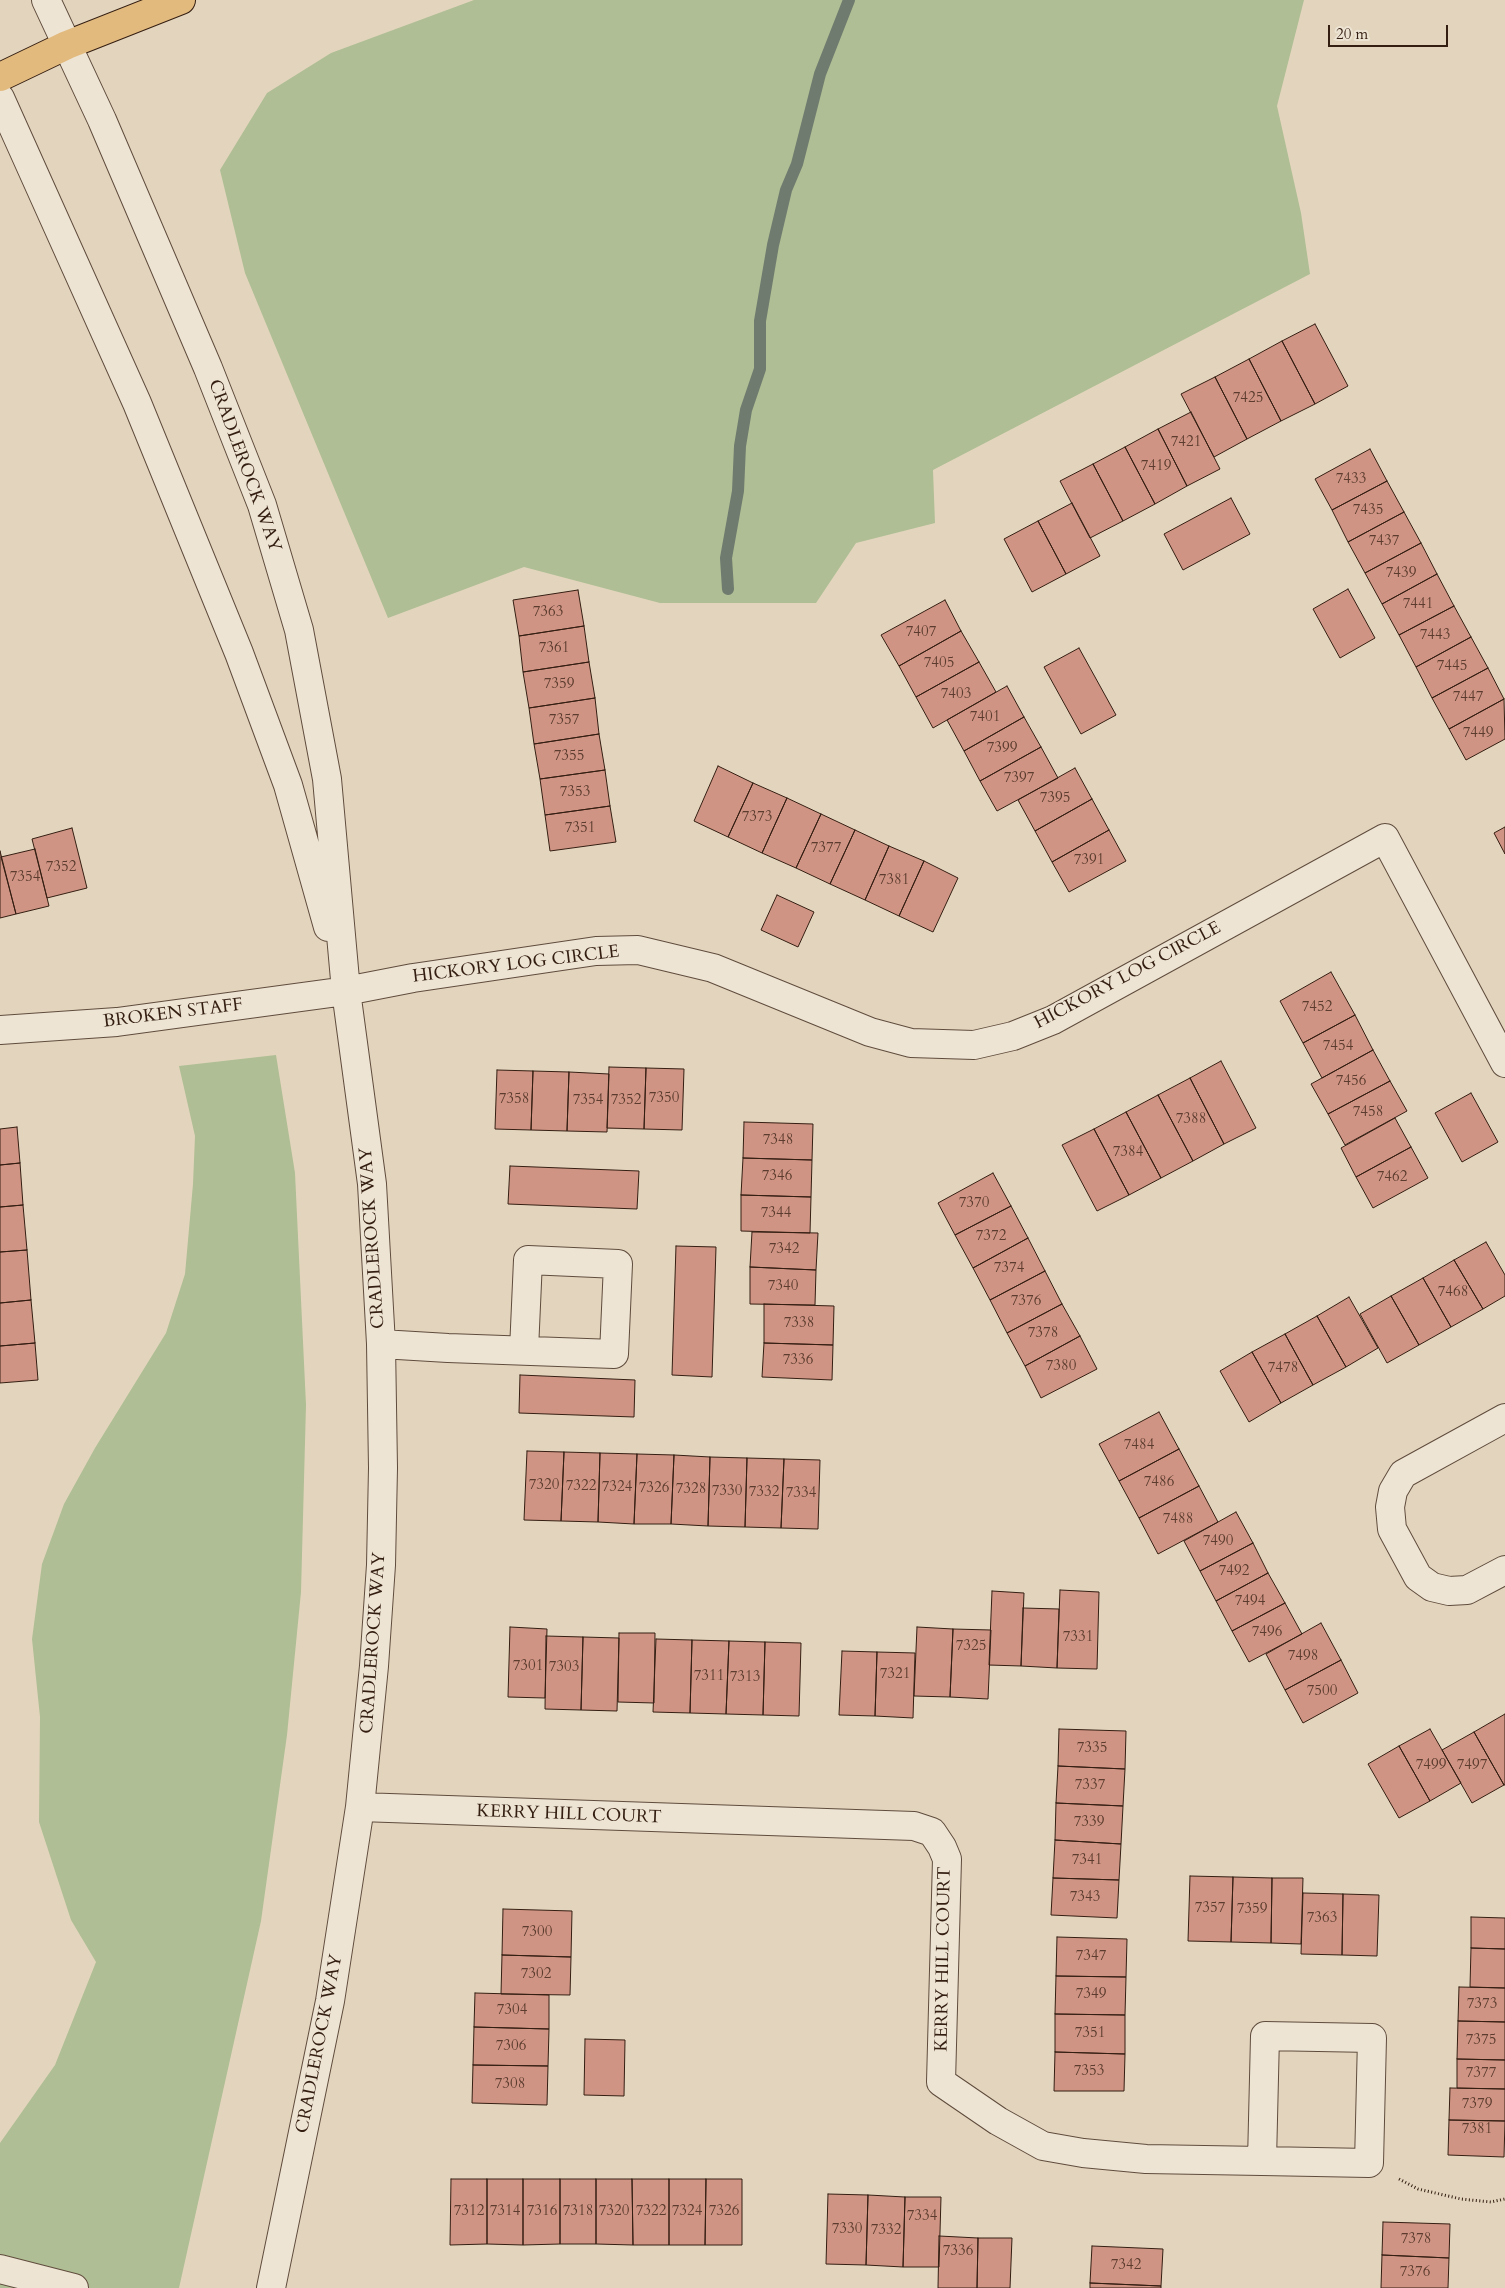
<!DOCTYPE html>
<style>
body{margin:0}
#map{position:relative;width:1505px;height:2288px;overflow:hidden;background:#e3d5bd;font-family:Cardo,serif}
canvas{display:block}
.scale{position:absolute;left:1328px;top:25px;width:120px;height:22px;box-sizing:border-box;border:2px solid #341e12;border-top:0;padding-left:6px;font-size:15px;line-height:18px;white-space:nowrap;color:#341e12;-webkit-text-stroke:4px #ede4d4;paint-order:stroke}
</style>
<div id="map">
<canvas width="1505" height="2288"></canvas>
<div class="scale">20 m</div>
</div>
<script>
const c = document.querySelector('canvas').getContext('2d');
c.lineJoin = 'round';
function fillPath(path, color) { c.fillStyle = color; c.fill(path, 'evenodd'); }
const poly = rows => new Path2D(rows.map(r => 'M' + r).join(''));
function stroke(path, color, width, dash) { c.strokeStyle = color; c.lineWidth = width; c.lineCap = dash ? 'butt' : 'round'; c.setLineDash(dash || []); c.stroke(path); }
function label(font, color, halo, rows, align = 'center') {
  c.font = font + ' Cardo,serif'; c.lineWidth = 4; c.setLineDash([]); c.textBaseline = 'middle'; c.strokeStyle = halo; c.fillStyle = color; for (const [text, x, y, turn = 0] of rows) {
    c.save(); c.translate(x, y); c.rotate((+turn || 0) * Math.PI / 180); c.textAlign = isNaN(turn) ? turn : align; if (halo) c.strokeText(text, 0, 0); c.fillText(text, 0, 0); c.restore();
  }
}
fillPath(poly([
 [474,0,1304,0,1277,106,1301,213,1310,274,933,470,935,523,856,543,816,603,660,603,524,567,388,618,245,273,220,170,267,93,331,53],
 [276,1055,295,1173,306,1405,301,1592,287,1735,261,1921,179,2288,0,2288,0,2143,55,2065,96,1962,71,1920,39,1822,40,1717,32,1639,42,1564,64,1504,95,1448,166,1333,185,1274,193,1184,195,1136,179,1066]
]), '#afbe94');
stroke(poly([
 [728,589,726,558,738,491,740,446,746,410,760,369,760,321,773,245,786,190,797,164,820,74,849,0]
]), '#6f7b6e', 12);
const building = poly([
 [1315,324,1348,386,1315,404,1282,341,1315,324],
 [1282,341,1315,404,1281,421,1249,359,1282,341],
 [1249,359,1281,421,1247,439,1215,377,1249,359],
 [1215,377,1247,439,1214,457,1181,394,1215,377],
 [1191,412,1220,469,1187,486,1158,429,1191,412],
 [1158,429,1187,486,1155,504,1125,447,1158,429],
 [1125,447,1155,504,1123,521,1093,464,1125,447],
 [1370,449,1387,481,1332,510,1315,479,1370,449],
 [1093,464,1123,521,1090,538,1060,481,1093,464],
 [1387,481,1404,512,1348,542,1332,510,1387,481],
 [1231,498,1250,534,1183,570,1164,534,1231,498],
 [1072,503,1100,556,1066,574,1038,521,1072,503],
 [1404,512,1421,543,1365,573,1348,542,1404,512],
 [1038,521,1066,574,1032,592,1004,539,1038,521],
 [1421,543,1437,574,1382,604,1365,573,1421,543],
 [1437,574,1454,606,1399,635,1382,604,1437,574],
 [1348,589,1375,638,1340,658,1313,609,1348,589],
 [578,590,584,626,519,636,513,600,578,590],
 [945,600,961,631,899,666,881,635,945,600],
 [1454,606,1471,637,1416,667,1399,635,1454,606],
 [584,626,589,662,523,672,519,636,584,626],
 [961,631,979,662,916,697,899,666,961,631],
 [1471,637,1488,668,1432,698,1416,667,1471,637],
 [1079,648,1116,715,1081,734,1044,667,1079,648],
 [589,662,595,698,529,708,523,672,589,662],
 [979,662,996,692,933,728,916,697,979,662],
 [1488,668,1504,699,1449,729,1432,698,1488,668],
 [1007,686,1024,717,964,751,947,720,1007,686],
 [595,698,599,734,534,744,529,708,595,698],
 [1504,699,1505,739,1466,760,1449,729,1504,699],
 [1024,717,1041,747,980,781,964,751,1024,717],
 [599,734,605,770,540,779,534,744,599,734],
 [1041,747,1058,778,997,811,980,781,1041,747],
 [718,766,753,783,728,837,694,821,718,766],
 [1075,768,1092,799,1035,831,1018,800,1075,768],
 [605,770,610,806,545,815,540,779,605,770],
 [753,783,787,798,762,853,728,837,753,783],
 [787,798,821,814,796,868,762,853,787,798],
 [1092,799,1109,830,1052,862,1035,831,1092,799],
 [610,806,616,842,550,851,545,815,610,806],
 [821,814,855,830,830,884,796,868,821,814],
 [1505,827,1505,854,1494,833,1505,827],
 [72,828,87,888,47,898,32,839,72,828],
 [855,830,889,846,865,900,830,884,855,830],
 [1109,830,1126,861,1069,892,1052,862,1109,830],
 [889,846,924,861,899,916,865,900,889,846],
 [35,849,49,906,16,914,1,857,35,849],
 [0,851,16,914,0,918,0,851],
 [924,861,958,878,933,932,899,916,924,861],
 [777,895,814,912,798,947,761,930,777,895],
 [1331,972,1355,1015,1303,1043,1280,1001,1331,972],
 [1355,1015,1373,1050,1322,1078,1303,1043,1355,1015],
 [1373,1050,1390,1081,1328,1114,1311,1084,1373,1050],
 [1221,1061,1256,1128,1224,1144,1190,1078,1221,1061],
 [609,1067,646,1068,644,1129,607,1128,609,1067],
 [646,1068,684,1069,682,1130,644,1129,646,1068],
 [497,1070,533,1071,531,1130,495,1129,497,1070],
 [533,1071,569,1072,567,1131,531,1130,533,1071],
 [569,1072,609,1074,607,1132,567,1131,569,1072],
 [1190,1078,1224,1144,1193,1161,1158,1095,1190,1078],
 [1390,1081,1407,1111,1345,1145,1328,1114,1390,1081],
 [1471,1093,1498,1142,1462,1162,1435,1113,1471,1093],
 [1158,1095,1193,1161,1161,1178,1126,1112,1158,1095],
 [1126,1112,1161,1178,1129,1195,1094,1129,1126,1112],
 [1395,1118,1411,1147,1356,1177,1341,1148,1395,1118],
 [744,1122,813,1124,812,1160,743,1158,744,1122],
 [17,1127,20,1163,0,1165,0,1129,17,1127],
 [1094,1129,1129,1195,1097,1211,1062,1145,1094,1129],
 [1411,1147,1428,1178,1373,1208,1356,1177,1411,1147],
 [743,1158,812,1160,811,1197,741,1195,743,1158],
 [20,1163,23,1205,0,1207,0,1165,20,1163],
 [510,1166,639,1171,637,1209,508,1204,510,1166],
 [993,1173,1011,1206,955,1235,938,1203,993,1173],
 [741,1195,811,1197,810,1233,741,1231,741,1195],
 [23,1205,27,1250,0,1252,0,1207,23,1205],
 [1011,1206,1028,1238,973,1268,955,1235,1011,1206],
 [752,1232,818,1233,816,1270,750,1267,752,1232],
 [1028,1238,1045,1271,990,1300,973,1268,1028,1238],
 [1486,1242,1505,1275,1505,1296,1483,1309,1454,1260,1486,1242],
 [676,1246,716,1247,712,1377,672,1375,676,1246],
 [27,1250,31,1300,0,1303,0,1252,27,1250],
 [1454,1260,1483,1309,1451,1327,1423,1278,1454,1260],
 [750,1267,816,1270,815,1305,750,1304,750,1267],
 [1045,1271,1062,1304,1007,1333,990,1300,1045,1271],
 [1423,1278,1451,1327,1419,1345,1391,1296,1423,1278],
 [1391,1296,1419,1345,1387,1363,1360,1314,1391,1296],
 [1349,1297,1378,1348,1346,1367,1317,1316,1349,1297],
 [31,1300,35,1343,0,1346,0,1303,31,1300],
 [764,1304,834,1306,833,1345,764,1343,764,1304],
 [1062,1304,1080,1336,1025,1366,1007,1333,1062,1304],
 [1317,1316,1346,1367,1313,1385,1285,1334,1317,1316],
 [1285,1334,1313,1385,1281,1403,1252,1352,1285,1334],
 [1080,1336,1097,1369,1041,1398,1025,1366,1080,1336],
 [35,1343,38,1380,0,1383,0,1346,35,1343],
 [764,1343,833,1345,832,1380,762,1377,764,1343],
 [1252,1352,1281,1403,1249,1422,1220,1371,1252,1352],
 [520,1375,635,1380,634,1417,519,1413,520,1375],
 [1159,1412,1179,1449,1119,1481,1099,1444,1159,1412],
 [1179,1449,1199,1486,1139,1518,1119,1481,1179,1449],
 [527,1451,564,1452,561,1521,524,1520,527,1451],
 [564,1452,600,1453,598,1522,561,1521,564,1452],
 [600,1453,637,1454,634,1524,598,1522,600,1453],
 [637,1454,674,1455,671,1524,634,1524,637,1454],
 [674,1455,710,1457,708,1526,671,1524,674,1455],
 [710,1457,747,1458,745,1527,708,1526,710,1457],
 [747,1458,784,1459,781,1528,745,1527,747,1458],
 [784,1459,820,1460,818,1529,781,1528,784,1459],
 [1199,1486,1218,1522,1158,1554,1139,1518,1199,1486],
 [1236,1512,1253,1543,1200,1571,1184,1541,1236,1512],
 [1253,1543,1268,1573,1216,1601,1200,1571,1253,1543],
 [1268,1573,1285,1603,1232,1631,1216,1601,1268,1573],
 [1060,1590,1099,1592,1097,1669,1057,1668,1060,1590],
 [992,1591,1024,1593,1021,1666,989,1665,992,1591],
 [1285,1603,1302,1634,1249,1662,1232,1631,1285,1603],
 [1023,1608,1059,1609,1057,1668,1021,1666,1023,1608],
 [1321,1623,1341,1660,1285,1690,1266,1654,1321,1623],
 [510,1627,547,1629,545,1698,508,1697,510,1627],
 [917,1627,953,1629,950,1697,914,1696,917,1627],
 [953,1629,991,1630,988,1699,950,1697,953,1629],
 [619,1633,655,1633,654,1703,618,1702,619,1633],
 [546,1636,583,1637,581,1710,545,1709,546,1636],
 [583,1637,619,1638,617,1711,581,1710,583,1637],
 [656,1639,692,1640,690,1713,653,1712,656,1639],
 [692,1640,729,1641,726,1714,690,1713,692,1640],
 [729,1641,765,1642,763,1715,726,1714,729,1641],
 [765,1642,801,1643,799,1716,763,1715,765,1642],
 [842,1651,877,1652,875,1716,839,1715,842,1651],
 [877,1652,915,1653,913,1718,875,1716,877,1652],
 [1341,1660,1358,1693,1303,1723,1285,1690,1341,1660],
 [1505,1714,1505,1785,1504,1785,1474,1732,1505,1714],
 [1059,1729,1126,1731,1125,1769,1058,1766,1059,1729],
 [1430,1729,1461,1783,1430,1801,1399,1746,1430,1729],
 [1474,1732,1504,1785,1472,1803,1442,1750,1474,1732],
 [1399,1746,1430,1801,1399,1818,1368,1764,1399,1746],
 [1058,1766,1125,1769,1123,1806,1056,1803,1058,1766],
 [1056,1803,1123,1806,1121,1844,1055,1840,1056,1803],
 [1055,1840,1121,1844,1119,1880,1053,1878,1055,1840],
 [1190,1876,1233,1877,1231,1942,1188,1941,1190,1876],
 [1233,1877,1272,1878,1271,1943,1231,1942,1233,1877],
 [1053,1878,1119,1880,1117,1918,1051,1915,1053,1878],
 [1272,1878,1303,1878,1301,1944,1271,1943,1272,1878],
 [1303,1893,1343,1894,1342,1955,1301,1954,1303,1893],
 [1343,1894,1379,1895,1377,1956,1342,1955,1343,1894],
 [503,1909,572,1911,571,1957,502,1955,503,1909],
 [1471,1917,1505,1918,1505,1949,1471,1948,1471,1917],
 [1057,1937,1127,1939,1126,1977,1056,1976,1057,1937],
 [1471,1948,1505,1949,1505,1988,1470,1987,1471,1948],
 [502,1955,571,1957,570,1995,501,1994,502,1955],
 [1056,1976,1126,1977,1125,2015,1055,2014,1056,1976],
 [1459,1987,1505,1988,1505,2022,1458,2021,1459,1987],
 [475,1993,549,1995,549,2029,474,2027,475,1993],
 [1055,2014,1125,2015,1125,2054,1055,2052,1055,2014],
 [1458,2021,1505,2022,1505,2060,1457,2059,1458,2021],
 [474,2027,549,2029,548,2066,473,2065,474,2027],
 [585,2039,625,2040,624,2096,584,2095,585,2039],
 [1055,2052,1125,2054,1124,2091,1054,2091,1055,2052],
 [1457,2059,1505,2060,1505,2089,1457,2088,1457,2059],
 [473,2065,548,2066,547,2105,472,2103,473,2065],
 [1450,2088,1505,2089,1505,2121,1449,2120,1450,2088],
 [1449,2120,1505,2121,1504,2157,1448,2155,1449,2120],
 [451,2179,487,2179,487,2244,450,2245,451,2179],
 [487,2179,523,2179,523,2245,487,2244,487,2179],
 [523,2179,560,2179,560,2244,523,2245,523,2179],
 [560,2179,596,2179,596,2244,560,2244,560,2179],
 [596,2179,632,2179,633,2245,596,2244,596,2179],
 [632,2179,669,2179,669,2245,633,2245,632,2179],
 [669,2179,706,2179,705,2245,669,2245,669,2179],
 [706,2179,742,2179,742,2245,705,2245,706,2179],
 [828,2194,868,2195,866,2265,826,2264,828,2194],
 [868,2195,905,2197,903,2267,866,2265,868,2195],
 [905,2197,941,2197,939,2267,903,2267,905,2197],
 [1383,2222,1450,2224,1449,2258,1382,2255,1383,2222],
 [939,2236,978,2238,977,2288,938,2288,939,2236],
 [978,2238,1012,2238,1010,2288,977,2288,978,2238],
 [1092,2246,1163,2249,1161,2286,1090,2283,1092,2246],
 [1382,2255,1449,2258,1448,2288,1381,2288,1382,2255],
 [1090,2283,1161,2286,1161,2288,1090,2288,1090,2283]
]);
fillPath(building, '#d09484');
stroke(building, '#341e12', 1);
const minor = poly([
 [46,0,102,120,208,368,262,505,299,630,327,779,346,991,372,1184,381,1344,383,1468,381,1565,374,1666,360,1807,330,2001,271,2288],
 [0,98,137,403,239,653,288,785,328,927],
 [0,1030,117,1022,346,991,413,978,596,951,638,950,713,968,870,1032,911,1043,974,1045,1013,1036,1053,1020,1385,838,1505,1063],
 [381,1344,448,1348,614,1354,618,1264,528,1260,524,1350],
 [1505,1418,1403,1474,1393,1491,1390,1507,1392,1529,1418,1577,1432,1587,1449,1591,1467,1590,1505,1570],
 [360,1807,914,1826,932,1832,942,1847,947,1859,941,2082,998,2121,1043,2146,1083,2153,1146,2159,1262,2161,1369,2163,1372,2038,1265,2036,1262,2161],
 [0,2269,74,2288]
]);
const major = poly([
 [0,77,67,45,181,0]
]);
stroke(minor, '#604c3d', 30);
stroke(major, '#341e12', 30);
stroke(poly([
 [1399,2179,1418,2189,1461,2199,1491,2202,1505,2199]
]), '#341e12', 3, [1, 2.5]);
stroke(minor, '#ede4d4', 28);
stroke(major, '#e2ba7e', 28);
label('15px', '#5b3c2e', null, [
 ["7425",1248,399],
 ["7421",1186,443],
 ["7419",1156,467],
 ["7433",1351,480],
 ["7435",1368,511],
 ["7437",1384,542],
 ["7439",1401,574],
 ["7441",1418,605],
 ["7363",548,613],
 ["7407",921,633],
 ["7443",1435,636],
 ["7361",554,649],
 ["7405",939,664],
 ["7445",1452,667],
 ["7359",559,685],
 ["7403",956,695],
 ["7447",1468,698],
 ["7401",985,718],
 ["7357",564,721],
 ["7449",1478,734],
 ["7399",1002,749],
 ["7355",569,757],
 ["7397",1019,779],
 ["7353",575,793],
 ["7395",1055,799],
 ["7373",757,818],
 ["7351",580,829],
 ["7377",826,849],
 ["7391",1089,861],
 ["7352",61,868],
 ["7354",25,878],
 ["7381",894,881],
 ["7452",1317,1008],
 ["7454",1338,1047],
 ["7456",1351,1082],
 ["7350",664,1099],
 ["7358",514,1100],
 ["7354",588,1101],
 ["7352",626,1101],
 ["7458",1368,1113],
 ["7388",1191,1120],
 ["7348",778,1141],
 ["7384",1128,1153],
 ["7346",777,1177],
 ["7462",1392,1178],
 ["7370",974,1204],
 ["7344",776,1214],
 ["7372",991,1237],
 ["7342",784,1250],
 ["7374",1009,1269],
 ["7340",783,1287],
 ["7468",1453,1293],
 ["7376",1026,1302],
 ["7338",799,1324],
 ["7378",1043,1334],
 ["7336",798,1361],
 ["7380",1061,1367],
 ["7478",1283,1369],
 ["7484",1139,1446],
 ["7486",1159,1483],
 ["7320",544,1486],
 ["7322",581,1487],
 ["7324",617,1488],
 ["7326",654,1489],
 ["7328",691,1490],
 ["7330",727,1492],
 ["7332",764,1493],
 ["7334",801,1494],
 ["7488",1178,1520],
 ["7490",1218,1542],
 ["7492",1234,1572],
 ["7494",1250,1602],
 ["7496",1267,1633],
 ["7331",1078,1638],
 ["7325",971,1647],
 ["7498",1303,1657],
 ["7301",528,1667],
 ["7303",564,1668],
 ["7321",895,1675],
 ["7311",709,1677],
 ["7313",745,1678],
 ["7500",1322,1692],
 ["7335",1092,1749],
 ["7499",1431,1766],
 ["7497",1472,1766],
 ["7337",1090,1786],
 ["7339",1089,1823],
 ["7341",1087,1861],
 ["7343",1085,1898],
 ["7357",1210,1909],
 ["7359",1252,1910],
 ["7363",1322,1919],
 ["7300",537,1933],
 ["7347",1091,1957],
 ["7302",536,1975],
 ["7349",1091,1995],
 ["7373",1482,2005],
 ["7304",512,2011],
 ["7351",1090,2034],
 ["7375",1481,2041],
 ["7306",511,2047],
 ["7353",1089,2072],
 ["7377",1481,2074],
 ["7308",510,2085],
 ["7379",1477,2105],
 ["7381",1477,2130],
 ["7312",469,2212],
 ["7314",505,2212],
 ["7316",542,2212],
 ["7318",578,2212],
 ["7320",614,2212],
 ["7322",651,2212],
 ["7324",687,2212],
 ["7326",724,2212],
 ["7334",922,2217],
 ["7330",847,2230],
 ["7332",886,2231],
 ["7378",1416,2240],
 ["7336",958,2252],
 ["7342",1126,2266],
 ["7376",1415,2273]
]);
label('18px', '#341e12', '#ede4d4', [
 ["CRADLEROCK WAY",244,466,70],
 ["HICKORY LOG CIRCLE",516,965,-7],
 ["HICKORY LOG CIRCLE",1128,976,-28],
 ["BROKEN STAFF",173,1014,-7],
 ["CRADLEROCK WAY",373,1238,-94],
 ["CRADLEROCK WAY",374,1643,-86],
 ["KERRY HILL COURT",569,1815,2],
 ["KERRY HILL COURT",944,1959,-89],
 ["CRADLEROCK WAY",320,2044,-79]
]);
</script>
